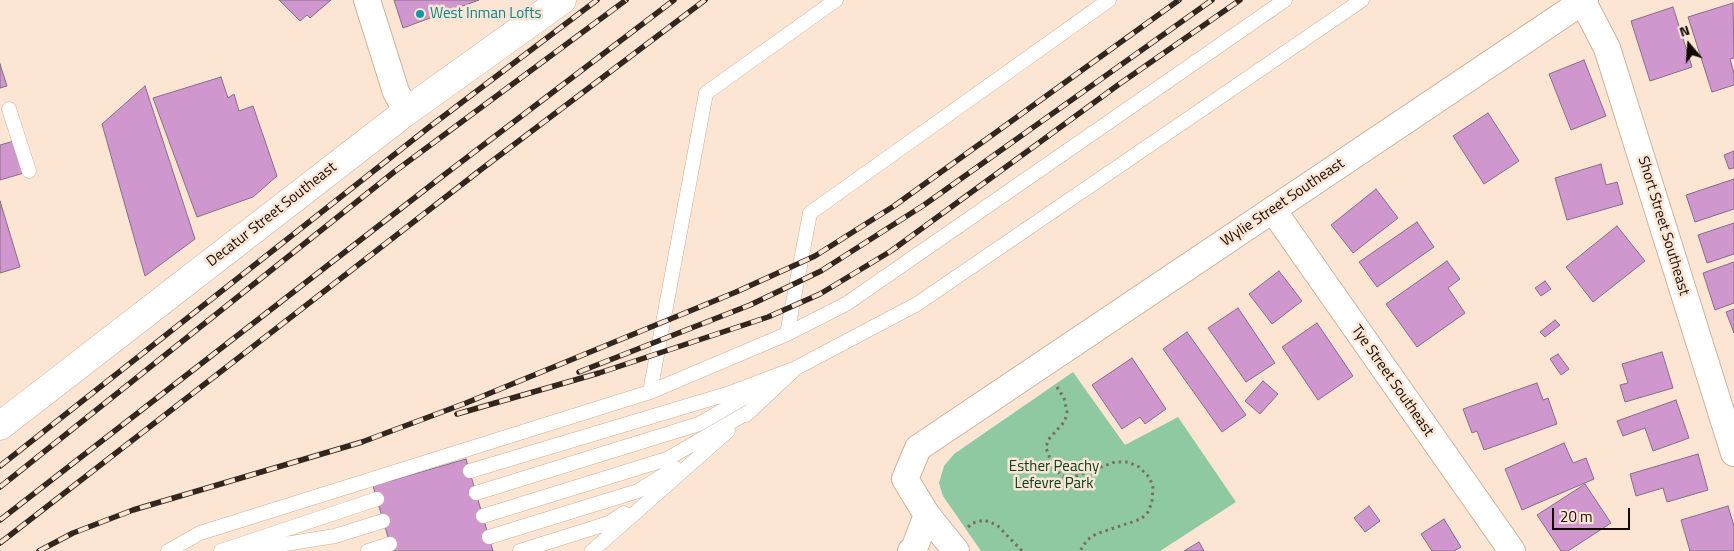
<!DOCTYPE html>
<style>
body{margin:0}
#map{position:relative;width:1734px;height:551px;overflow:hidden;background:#fce6d3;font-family:"Titillium Web",sans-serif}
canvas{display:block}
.north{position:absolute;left:1664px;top:20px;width:50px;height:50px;-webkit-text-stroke:4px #fce6d3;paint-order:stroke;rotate:342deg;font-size:14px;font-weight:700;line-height:20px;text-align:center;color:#120903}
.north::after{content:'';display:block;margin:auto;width:18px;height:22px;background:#120903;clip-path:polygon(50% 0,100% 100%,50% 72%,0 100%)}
.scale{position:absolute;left:1552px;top:508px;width:78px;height:22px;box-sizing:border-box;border:2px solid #120903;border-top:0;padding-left:6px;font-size:15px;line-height:18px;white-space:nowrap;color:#120903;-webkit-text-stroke:4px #fce6d3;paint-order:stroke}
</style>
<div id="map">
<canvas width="1734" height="551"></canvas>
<div class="north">N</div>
<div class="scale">20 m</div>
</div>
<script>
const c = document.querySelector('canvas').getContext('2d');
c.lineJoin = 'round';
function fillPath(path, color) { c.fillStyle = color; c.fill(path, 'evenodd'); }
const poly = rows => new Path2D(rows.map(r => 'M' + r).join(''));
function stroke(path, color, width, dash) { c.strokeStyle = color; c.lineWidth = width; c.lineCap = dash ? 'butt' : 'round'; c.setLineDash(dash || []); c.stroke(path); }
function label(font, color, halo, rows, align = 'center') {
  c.font = font + ' "Titillium Web",sans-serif'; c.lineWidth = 5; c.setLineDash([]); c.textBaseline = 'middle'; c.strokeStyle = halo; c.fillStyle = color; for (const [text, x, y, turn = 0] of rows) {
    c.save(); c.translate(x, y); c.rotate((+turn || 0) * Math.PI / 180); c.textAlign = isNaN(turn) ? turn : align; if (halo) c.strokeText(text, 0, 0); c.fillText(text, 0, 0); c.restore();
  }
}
fillPath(poly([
 [1073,372,1125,445,1178,417,1236,502,1160,551,981,551,943,496,939,483,944,466,954,454]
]), '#8ec9a1');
const building = poly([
 [279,0,331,0,310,18,307,15,300,21,279,0],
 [394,0,479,0,403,28,394,0],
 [1733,3,1734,58,1730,59,1734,73,1734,85,1712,92,1688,17,1733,3],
 [1673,7,1692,67,1650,81,1631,21,1673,7],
 [1584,60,1606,116,1571,130,1549,74,1584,60],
 [0,64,7,86,0,88,0,64],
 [221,77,228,98,234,94,239,111,253,106,277,176,253,197,197,217,153,98,221,77],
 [145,86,195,239,145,276,102,124,145,86],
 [1488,113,1519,161,1484,184,1453,136,1488,113],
 [14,141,24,173,0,180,0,145,14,141],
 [1734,151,1734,168,1729,169,1724,155,1734,151],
 [1601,164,1606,185,1617,182,1623,204,1567,220,1555,178,1601,164],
 [1734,179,1734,209,1695,222,1686,195,1734,179],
 [1376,189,1398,218,1353,253,1331,225,1376,189],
 [0,201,20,267,0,273,0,201],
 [1417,222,1434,247,1377,287,1359,262,1417,222],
 [1734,223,1734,254,1707,263,1698,235,1734,223],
 [1617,226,1645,261,1593,302,1566,267,1617,226],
 [1447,261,1460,279,1448,288,1465,313,1417,347,1386,304,1447,261],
 [1734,262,1734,303,1715,310,1703,273,1734,262],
 [1279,271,1302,301,1272,324,1249,294,1279,271],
 [1545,281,1551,289,1541,296,1535,288,1545,281],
 [1238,308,1275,363,1246,382,1208,328,1238,308],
 [1734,309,1734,333,1726,312,1734,309],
 [1555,320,1560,325,1545,337,1540,332,1555,320],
 [1317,323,1353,376,1318,400,1282,347,1317,323],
 [1187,332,1246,415,1222,432,1163,349,1187,332],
 [1662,352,1673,388,1625,402,1620,385,1628,383,1622,364,1662,352],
 [1558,354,1569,369,1561,375,1550,359,1558,354],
 [1132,358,1166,409,1145,424,1140,417,1122,429,1092,385,1132,358],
 [1263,381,1278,394,1260,414,1245,401,1263,381],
 [1537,383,1543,400,1548,398,1557,424,1484,450,1477,431,1472,433,1463,409,1537,383],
 [1676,400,1689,438,1653,451,1645,428,1623,436,1617,421,1676,400],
 [1564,443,1573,463,1586,458,1594,479,1522,510,1505,469,1564,443],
 [1698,454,1708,490,1667,502,1663,488,1636,496,1630,474,1698,454],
 [466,459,493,551,392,551,373,486,466,459],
 [1585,484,1611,523,1568,551,1561,551,1537,515,1585,484],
 [1369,506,1380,521,1365,532,1354,518,1369,506],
 [1728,506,1734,526,1734,551,1690,551,1681,520,1728,506],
 [1444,519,1461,547,1454,551,1432,551,1421,534,1444,519],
 [1199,542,1204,551,1184,551,1199,542]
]);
fillPath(building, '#d097cf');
stroke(building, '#856e85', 1);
const service = poly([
 [9,109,29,171],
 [787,334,810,213,1109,0],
 [650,392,706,93,836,0],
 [746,415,792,372],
 [470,471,727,394,796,368,917,304,1362,0],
 [476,493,699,424,763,387],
 [483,516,667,459,752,410],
 [489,537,638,491,675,468],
 [168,551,200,533,650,392,787,334,846,304,1285,0],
 [221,551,377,499],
 [242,551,335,536,383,521],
 [368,551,390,544],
 [520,551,609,523,624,513],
 [592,551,728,431]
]);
const minor = poly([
 [367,0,396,92,407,111],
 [1583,2,1607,48,1734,453],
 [1273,210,1512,551],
 [911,551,914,549,927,515],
 [956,551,927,515,905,479,918,448,1585,0]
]);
const secondary = poly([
 [0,426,407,111,562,0]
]);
stroke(service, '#ccb29c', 15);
stroke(minor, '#ccb29c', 28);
stroke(secondary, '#ccb29c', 29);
stroke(poly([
 [1057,387,1064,398,1067,412,1065,421,1048,440,1046,448,1054,469,1063,476,1073,477,1115,462,1128,462,1139,467,1149,477,1153,486,1152,502,1148,512,1141,519,1096,534,1087,540,1080,551],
 [968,527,973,523,984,520,997,525,1022,551]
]), '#7c6d61', 3, [2.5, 4]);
stroke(service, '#fff', 14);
stroke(minor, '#fff', 26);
stroke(secondary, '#fff', 28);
const rail = poly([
 [579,372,750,305,821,271,924,205,1212,0],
 [457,414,599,373,768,317,820,294,891,251,1118,85,1240,0],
 [0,466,428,128,597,0],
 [0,487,394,172,626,0],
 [0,520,444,175,674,0],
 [0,543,483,168,705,0],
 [39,551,73,533,133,510,362,442,466,403,736,292,815,256,894,206,1179,0]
]);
stroke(rail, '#32271f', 5.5);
stroke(rail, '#fce6d3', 4, [11]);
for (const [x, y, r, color] of [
 [420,14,5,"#0f9aa8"]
]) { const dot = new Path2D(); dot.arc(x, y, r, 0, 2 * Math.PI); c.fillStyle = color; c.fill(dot); stroke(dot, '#fce6d3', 2); }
label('15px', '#0d838f', '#fce6d3', [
 ["West Inman Lofts",430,14]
], 'left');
label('15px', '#120903', '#fce6d3', [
 ["Wylie Street Southeast",1283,203,-34],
 ["Decatur Street Southeast",272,215,-38],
 ["Short Street Southeast",1663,226,73],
 ["Tye Street Southeast",1392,381,55]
]);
label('15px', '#054022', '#fce6d3', [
 ["Esther Peachy",1054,467],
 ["Lefevre Park",1054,484]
]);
</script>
